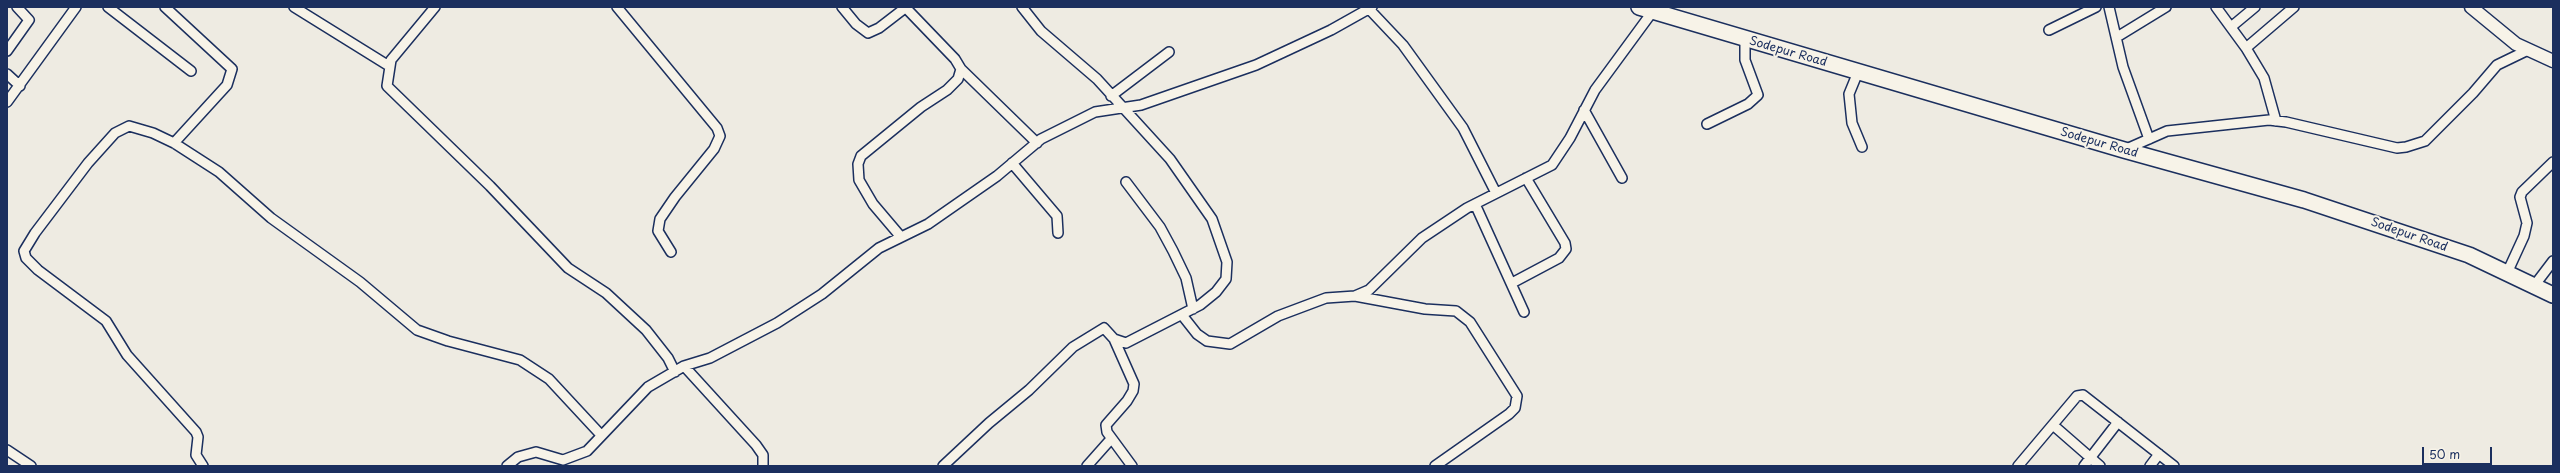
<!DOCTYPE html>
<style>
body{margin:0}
#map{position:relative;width:2560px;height:473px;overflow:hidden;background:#eeebe2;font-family:"Playpen Sans",sans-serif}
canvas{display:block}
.frame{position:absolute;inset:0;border:8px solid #1b2f5e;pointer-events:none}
.scale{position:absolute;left:2422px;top:447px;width:70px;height:18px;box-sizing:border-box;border:2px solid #1b2f5e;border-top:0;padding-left:5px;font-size:12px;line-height:14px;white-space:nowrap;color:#1b2f5e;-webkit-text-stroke:3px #f7f3e8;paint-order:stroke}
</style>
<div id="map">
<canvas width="2560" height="473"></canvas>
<div class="frame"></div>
<div class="scale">50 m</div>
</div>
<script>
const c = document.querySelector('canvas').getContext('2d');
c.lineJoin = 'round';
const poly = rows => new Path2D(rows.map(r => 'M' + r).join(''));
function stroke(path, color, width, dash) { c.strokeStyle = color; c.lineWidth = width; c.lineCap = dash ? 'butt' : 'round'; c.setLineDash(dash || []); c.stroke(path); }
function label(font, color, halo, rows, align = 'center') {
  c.font = font + ' "Playpen Sans",sans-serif'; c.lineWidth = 4; c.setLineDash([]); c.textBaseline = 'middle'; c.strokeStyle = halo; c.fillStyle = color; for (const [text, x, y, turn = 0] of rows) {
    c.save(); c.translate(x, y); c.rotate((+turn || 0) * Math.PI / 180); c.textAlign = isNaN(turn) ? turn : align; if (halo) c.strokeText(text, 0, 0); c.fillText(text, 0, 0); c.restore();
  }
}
const minor = poly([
 [108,7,191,71],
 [165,7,232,69,227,85,174,143],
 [294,7,389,66],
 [435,7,391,60,387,86,490,186,568,268,606,293,646,330,668,358,675,372],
 [617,7,717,128,720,136,714,149,675,197,660,219,658,231,671,252],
 [842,7,856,24,868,33,879,28,905,8],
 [2109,7,2123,67,2149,139],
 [2216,7,2246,48,2264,78,2276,121],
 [1369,9,1403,45,1463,128,1496,193],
 [2231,27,2255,7],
 [2049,30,2096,7],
 [2117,37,2166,7],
 [2246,48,2294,7],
 [7,51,29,20,17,7],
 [961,69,1037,143],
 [1858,72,1849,94,1852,123,1862,147],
 [7,74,20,86],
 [1111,96,1169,52],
 [7,102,76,7],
 [1584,110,1622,178],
 [1707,124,1748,104,1758,95,1745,60,1745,39],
 [2124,150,2167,131,2269,120,2286,122,2397,148,2406,147,2425,141,2473,93,2497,65,2528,50],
 [1012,163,1057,216,1058,233],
 [1126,182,1160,227,1173,251,1186,278,1193,309],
 [1475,204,1524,312],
 [901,237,873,204,859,180,858,164,861,156,921,107,947,90,958,79,961,69,955,59,905,7],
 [2507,273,2524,236,2527,223,2520,197,2522,192,2553,162],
 [1512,283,1559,258,1566,249,1565,243,1526,178],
 [2534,286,2553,261],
 [1355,296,1425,309,1456,311,1470,322,1517,396,1515,408,1509,414,1435,466],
 [1182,315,1197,334,1207,341,1230,344,1278,316,1326,298,1355,296,1369,290,1422,238,1467,208,1552,165,1570,138,1595,90,1653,11],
 [1114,339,1134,384,1133,391,1127,401,1106,425,1107,432,1132,466],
 [684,366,756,445,763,455,763,466],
 [2053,425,2100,466],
 [7,450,31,466],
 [203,466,196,455,198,437,196,432,127,355,106,321,38,270,26,258,24,251,35,233,88,163,115,133,129,126,153,133,174,143,219,172,271,218,360,282,417,330,448,341,520,360,549,379,601,435],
 [507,466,518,457,536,452,563,460,587,451,648,387,684,366,710,358,777,323,822,294,879,248,928,224,997,176,1041,139,1095,112,1141,105,1256,65,1331,30,1372,7],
 [943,466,989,423,1029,390,1073,347,1104,328,1114,339,1126,343,1200,305,1216,292,1226,279,1227,262,1212,219,1170,159,1097,79,1041,31,1022,7],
 [1087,466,1111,439],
 [2018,466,2077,396,2083,395,2174,466],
 [2084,466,2118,422],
 [2150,466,2159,454]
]);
const tertiary = poly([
 [2471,7,2516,44,2553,61]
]);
const primary = poly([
 [1639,7,2124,150,2304,200,2469,255,2553,295]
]);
stroke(minor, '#1b2f5e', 12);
stroke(tertiary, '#1b2f5e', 15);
stroke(primary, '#1b2f5e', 18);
stroke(minor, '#f7f3e8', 9);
stroke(tertiary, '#f7f3e8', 12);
stroke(primary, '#f7f3e8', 15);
label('12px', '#1b2f5e', '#f7f3e8', [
 ["Sodepur Road",1788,52,16],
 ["Sodepur Road",2099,143,16],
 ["Sodepur Road",2409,235,19]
]);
</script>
